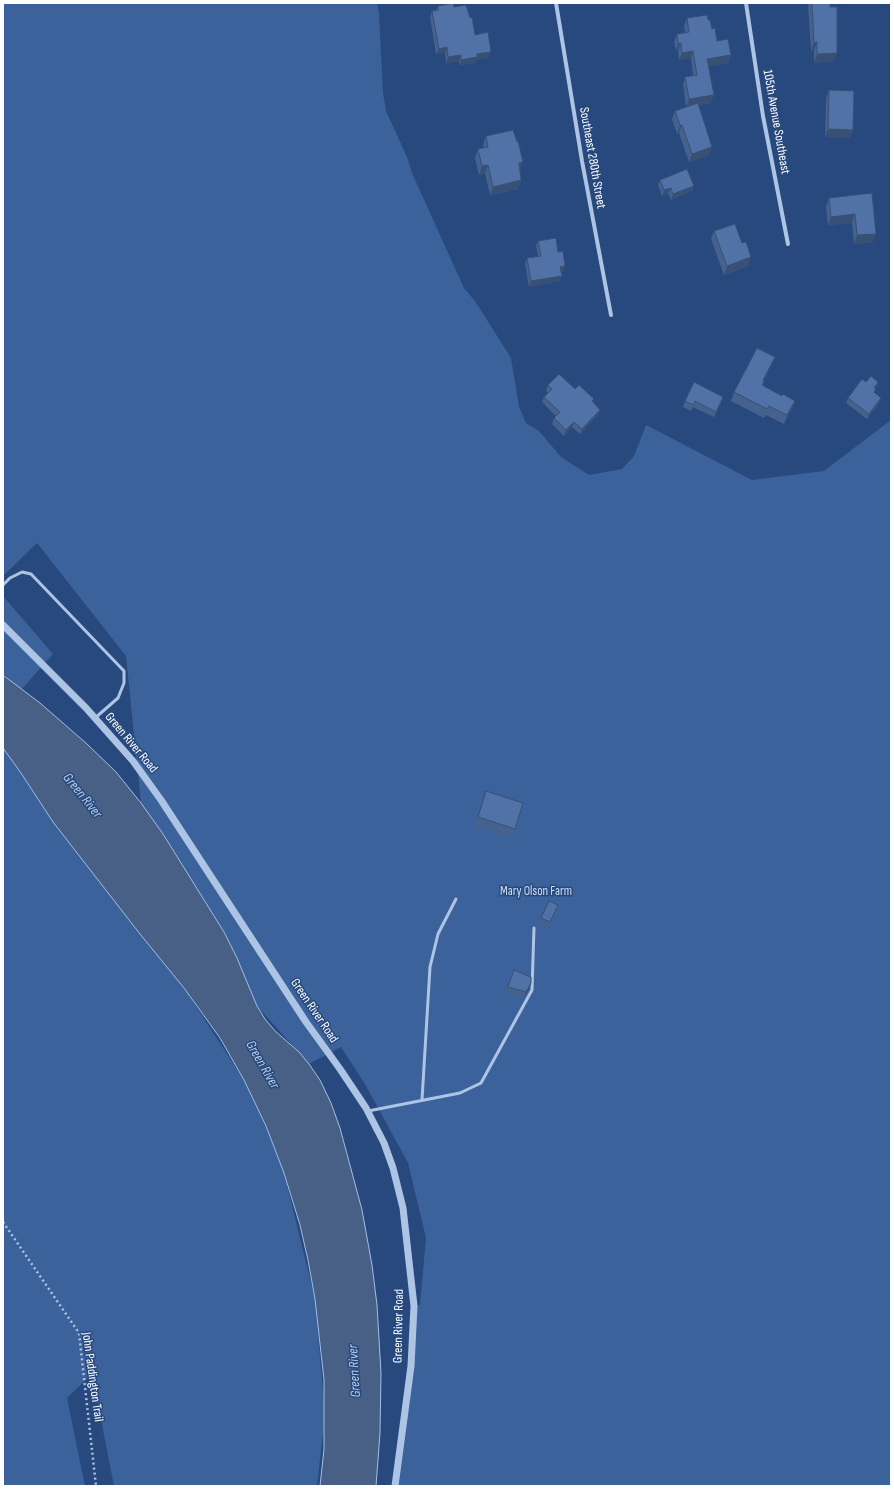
<!DOCTYPE html>
<style>
body{margin:0}
#map{position:relative;width:894px;height:1489px;overflow:hidden;background:#28497e;font-family:"Sofia Sans Condensed",sans-serif}
canvas{display:block}
.frame{position:absolute;inset:0;border:4px solid #fff;pointer-events:none}
</style>
<div id="map">
<canvas width="894" height="1489"></canvas>
<div class="frame"></div>
</div>
<script>
const c = document.querySelector('canvas').getContext('2d');
c.lineJoin = 'round';
function fillPath(path, color) { c.fillStyle = color; c.fill(path, 'evenodd'); }
const poly = rows => new Path2D(rows.map(r => 'M' + r).join(''));
function stroke(path, color, width, dash) { c.strokeStyle = color; c.lineWidth = width; c.lineCap = dash ? 'butt' : 'round'; c.setLineDash(dash || []); c.stroke(path); }
function label(font, color, halo, rows, align = 'center') {
  c.font = font + ' "Sofia Sans Condensed",sans-serif'; c.lineWidth = 3; c.setLineDash([]); c.textBaseline = 'middle'; c.strokeStyle = halo; c.fillStyle = color; for (const [text, x, y, turn = 0] of rows) {
    c.save(); c.translate(x, y); c.rotate((+turn || 0) * Math.PI / 180); c.textAlign = isNaN(turn) ? turn : align; if (halo) c.strokeText(text, 0, 0); c.fillText(text, 0, 0); c.restore();
  }
}
fillPath(poly([
 [3,3,377,3,379,13,383,93,386,111,407,157,412,173,464,288,475,301,511,358,519,407,526,423,539,431,561,457,589,475,622,469,634,456,646,425,752,480,824,471,891,420,891,1486,393,1486,396,1477,414,1306,420,1305,426,1238,408,1163,365,1084,341,1047,309,1064,257,1006,224,932,163,834,141,803,126,656,37,543,3,576],
 [3,596,53,654,21,690,3,673],
 [3,748,21,773,53,822,184,988,244,1080,266,1127,284,1173,315,1299,325,1415,317,1486,114,1486,92,1374,67,1398,85,1486,3,1486]
]), '#3b629b');
const water = poly([
 [3,675,40,703,87,744,116,772,141,803,163,834,224,932,237,958,257,1006,265,1019,275,1031,299,1052,309,1064,320,1080,331,1103,340,1128,362,1210,372,1265,377,1305,381,1373,380,1433,376,1486,320,1486,324,1449,324,1380,315,1299,308,1260,300,1225,284,1173,266,1126,244,1080,220,1038,184,988,140,934,53,822,21,773,3,748,3,675]
]);
fillPath(water, '#486086');
stroke(water, '#a2bee5', 1);
stroke(poly([
 [3,1222,79,1333,96,1486]
]), '#aec4e5', 2.5, [2, 3]);
stroke(poly([
 [3,585,10,578,22,572,31,574,124,671,124,683,118,698,95,718],
 [422,1100,430,967,438,934,456,899],
 [368,1111,460,1093,481,1083,532,990,534,928]
]), '#aec4e5', 3);
stroke(poly([
 [556,3,582,161,611,315],
 [746,3,763,116,788,244]
]), '#aec4e5', 4);
stroke(poly([
 [3,625,86,708,133,761,161,800,306,1022,340,1069,366,1108,384,1143,393,1168,403,1208,414,1306,411,1366,395,1486]
]), '#aec4e5', 7);
fillPath(poly([
 [809,3,830,3,834,61,814,63,814,51,811,51,808,5],
 [438,6,454,7,475,35,491,52,489,57,476,60,475,63,459,65,459,61,446,63,445,53,436,54,430,17,432,11,436,10],
 [687,18,708,20,717,41,731,55,728,63,709,66,711,103,698,105,709,155,689,162,679,133,677,134,672,119,675,111,686,107,683,84,685,77,693,75,691,58,679,60,678,51,676,51,674,42,677,34,685,32,684,26],
 [829,90,853,130,849,138,825,137,826,99],
 [486,136,520,170,521,180,518,189,490,195,485,173,479,175,475,158,478,149,484,148,483,145],
 [660,180,692,191,671,200,668,193,662,196,658,185],
 [872,193,873,242,854,244,852,223,828,225,826,206,829,198],
 [714,231,748,266,724,275,711,239],
 [538,241,558,252,565,266,563,272,561,272,562,276,559,281,529,287,525,264,527,258,538,256,536,246],
 [772,365,764,380,763,386,792,409,784,424,766,415,764,418,731,401,734,392],
 [866,382,878,382,877,387,875,389,876,389,874,392,880,403,867,419,846,403,848,398],
 [548,385,575,389,594,399,593,401,600,410,598,415,580,434,572,427,564,436,552,424,554,418,556,416,542,402,544,397,548,393,546,391],
 [685,401,721,403,714,417,693,407,691,411,683,407],
 [486,791,515,829,512,838,474,826],
 [558,905,548,928,539,924,541,918],
 [514,970,531,983,529,989,524,998,506,992]
]), '#45628f');
fillPath(poly([
 [817,42,814,51,811,51,814,43],
 [681,43,678,51,676,51,678,44],
 [447,47,445,53,436,54,439,49],
 [693,51,691,58,679,60,682,53],
 [491,52,489,57,476,60,475,63,459,65,461,60,477,54],
 [837,53,834,61,814,63,817,54],
 [461,55,459,61,446,63,448,57],
 [731,55,728,63,704,67,707,59],
 [714,95,711,103,686,107,689,99],
 [680,125,682,125,679,133,677,134],
 [828,129,853,130,849,138,825,137],
 [712,147,709,155,689,162,692,154],
 [523,162,520,170,519,163],
 [488,165,485,173,479,175,482,166],
 [521,180,518,189,490,195,493,187],
 [694,186,692,191,671,200,673,194],
 [671,188,668,193,662,196,664,190],
 [855,214,852,223,828,225,831,217],
 [876,234,873,242,854,244,857,235],
 [751,257,748,266,724,275,727,266],
 [565,266,563,272,558,272,560,267],
 [562,276,559,281,529,287,531,281],
 [775,357,772,365,760,388,763,380],
 [878,382,877,387,872,393,874,388],
 [723,397,721,403,714,417,716,412],
 [881,398,880,403,867,419,869,414],
 [795,401,792,409,784,424,787,415],
 [600,410,598,415,580,434,582,429],
 [574,422,572,427,564,436,566,430],
 [531,983,529,989,524,998,526,992]
]), '#385074');
const building = poly([
 [453,3,454,7,466,5,470,18,472,17,475,35,488,32,491,52,477,54,477,57,461,60,461,55,448,57,447,47,439,49,432,11,438,10,438,6,453,3],
 [812,3,830,3,830,7,837,7,837,53,817,54,817,42,814,43,812,3],
 [707,15,708,20,710,20,712,29,715,28,717,41,728,39,731,55,707,59,714,95,689,99,685,77,697,75,693,51,682,53,681,43,678,44,677,34,689,32,687,18,707,15],
 [829,90,854,91,853,130,828,129,829,90],
 [698,103,712,147,692,154,682,125,680,125,675,111,698,103],
 [513,130,517,142,518,141,523,162,519,163,521,180,493,187,488,165,482,166,478,149,488,147,486,136,513,130],
 [687,169,694,186,673,194,671,188,664,190,660,180,687,169],
 [872,193,876,234,857,235,855,214,831,217,829,198,872,193],
 [735,224,742,243,746,242,751,257,727,266,714,231,735,224],
 [556,238,558,252,563,251,565,266,560,267,562,276,531,281,527,258,541,256,538,241,556,238],
 [757,348,775,357,763,380,764,381,762,385,782,396,783,394,795,401,787,415,769,406,767,409,734,392,757,348],
 [559,374,575,389,579,385,594,399,592,401,600,410,582,429,574,422,566,430,554,418,560,412,544,397,552,389,548,385,559,374],
 [871,376,878,382,874,388,876,389,874,392,881,398,869,414,848,398,862,379,866,382,871,376],
 [694,382,723,397,716,412,695,401,693,405,685,401,694,382],
 [486,791,523,803,515,829,478,817,486,791],
 [549,901,558,905,550,922,541,918,549,901],
 [514,970,531,977,531,983,526,992,508,987,514,970]
]);
fillPath(building, '#5072a6');
stroke(building, '#385074', 1);
label('13px', '#fff', '#28497e', [
 ["105th Avenue Southeast",776,122,80],
 ["Southeast 280th Street",592,158,80],
 ["Green River Road",131,743,50],
 ["Green River Road",314,1011,56],
 ["Green River Road",399,1326,-89],
 ["John Paddington Trail",92,1377,82]
]);
label('13px', '#d0dff4', '#28497e', [
 ["Mary Olson Farm",536,892]
]);
label('italic 14px', '#b9ceec', '#28497e', [
 ["Green River",82,796,51],
 ["Green River",262,1065,60],
 ["Green River",355,1371,-93]
]);
</script>
